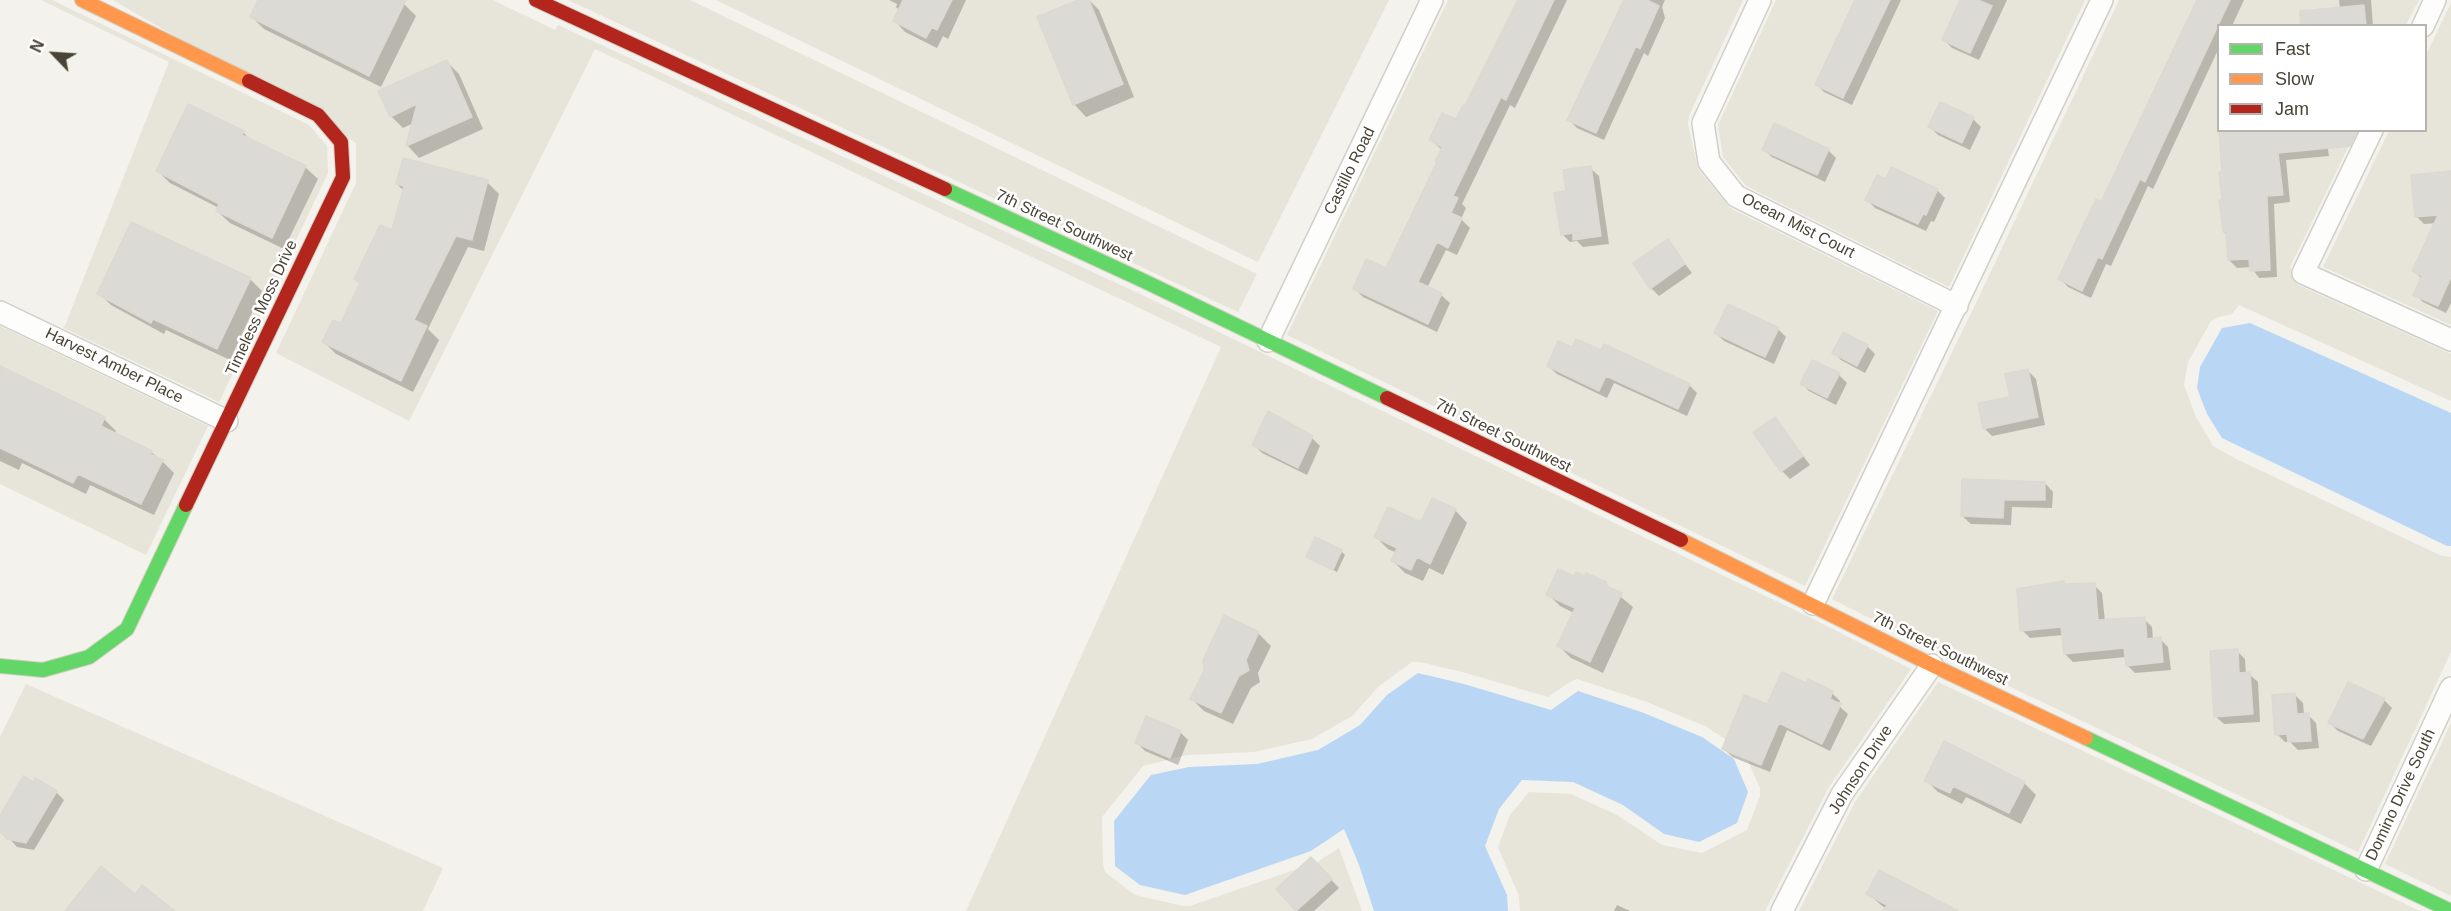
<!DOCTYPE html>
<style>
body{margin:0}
#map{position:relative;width:2451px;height:911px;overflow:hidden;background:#f3f2ec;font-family:Arial,sans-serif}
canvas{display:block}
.legend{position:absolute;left:2217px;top:24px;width:210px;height:108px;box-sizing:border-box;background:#fff;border:2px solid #b7b4af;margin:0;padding:8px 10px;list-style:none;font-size:18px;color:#4a4436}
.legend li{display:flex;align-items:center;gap:12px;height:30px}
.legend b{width:30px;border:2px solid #b7b4af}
.north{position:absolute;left:24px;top:24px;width:60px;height:60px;-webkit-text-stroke:4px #fff;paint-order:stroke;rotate:295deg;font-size:16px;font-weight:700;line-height:24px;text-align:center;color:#4a4436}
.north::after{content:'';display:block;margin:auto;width:21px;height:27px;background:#4a4436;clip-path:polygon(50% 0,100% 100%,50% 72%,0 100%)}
</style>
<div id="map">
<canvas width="2451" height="911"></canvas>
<ul class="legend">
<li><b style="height:8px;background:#63d668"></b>Fast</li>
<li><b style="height:8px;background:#ff974d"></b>Slow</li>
<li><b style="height:8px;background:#b3261e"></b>Jam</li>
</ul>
<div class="north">N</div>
</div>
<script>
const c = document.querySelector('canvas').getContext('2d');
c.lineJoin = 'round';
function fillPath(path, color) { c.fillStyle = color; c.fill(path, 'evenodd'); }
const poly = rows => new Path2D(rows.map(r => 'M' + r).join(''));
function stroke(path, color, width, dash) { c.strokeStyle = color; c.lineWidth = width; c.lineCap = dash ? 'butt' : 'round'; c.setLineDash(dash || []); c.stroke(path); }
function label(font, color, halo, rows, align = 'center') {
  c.font = font + ' Arial,sans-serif'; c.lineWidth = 5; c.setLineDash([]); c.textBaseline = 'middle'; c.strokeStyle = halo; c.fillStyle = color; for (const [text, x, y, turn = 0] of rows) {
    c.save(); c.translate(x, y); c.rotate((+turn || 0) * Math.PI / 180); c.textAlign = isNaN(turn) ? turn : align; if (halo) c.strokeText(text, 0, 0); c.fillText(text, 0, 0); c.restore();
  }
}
fillPath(poly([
 [41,0,52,0,309,125,327,146,328,173,219,402,64,328,169,62],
 [113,0,493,0,555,30,558,25,1138,293,1807,616,1911,669,1829,787,1765,911,1520,911,1519,896,1498,847,1510,815,1529,792,1571,794,1617,815,1662,845,1702,853,1747,830,1760,796,1760,788,1744,752,1707,727,1647,702,1577,679,1570,682,1548,697,1466,673,1420,662,1412,662,1379,686,1352,716,1312,739,1254,752,1187,755,1143,766,1102,817,1103,865,1105,872,1135,895,1183,906,1190,906,1317,862,1339,848,1362,911,966,911,1221,347,595,49,409,421,276,353,356,183,356,143],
 [568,0,690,0,1257,274,1238,312],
 [716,0,1389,0,1258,262],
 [1448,0,1743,0,1689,116,1688,124,1698,169,1730,208,1938,311,1805,586,1287,335],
 [1776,0,2085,0,1949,287,1746,186,1723,157,1718,125],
 [2119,0,2419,0,2406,25,2218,26,2218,130,2356,131,2290,267,2298,285,2451,354,2451,401,2239,305,2232,314,2219,317,2211,321,2188,362,2184,385,2196,417,2213,446,2234,458,2442,556,2451,557,2451,652,2358,852,1939,653,1832,599,1977,301],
 [2451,3,2451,325,2323,267,2389,131,2426,130,2426,55],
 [0,326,208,426,146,555,0,484],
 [1938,682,2420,911,1799,911,1855,802],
 [26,684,443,868,423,911,0,911,0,737],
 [2451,723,2451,896,2385,864]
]), '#e7e4d9');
fillPath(poly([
 [2250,323,2451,413,2451,546,2447,546,2222,438,2207,414,2197,388,2200,367,2222,328],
 [1418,673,1464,684,1551,710,1578,691,1644,713,1702,737,1734,759,1748,792,1737,823,1699,842,1664,834,1623,805,1573,782,1522,780,1499,809,1485,846,1507,895,1508,911,1374,911,1359,865,1344,829,1311,851,1185,895,1140,885,1115,866,1114,821,1151,775,1189,767,1257,764,1318,750,1360,725,1387,695]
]), '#b9d7f4');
fillPath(poly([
 [260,0,396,0,404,4,416,16,381,87,264,29,252,17],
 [889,0,966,0,948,39,943,36,937,48,905,32,895,21,900,11,896,7,897,4],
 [1082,0,1089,0,1099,10,1134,97,1086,117,1074,104],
 [1518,0,1567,0,1515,108,1510,105,1462,204,1466,208,1461,219,1470,228,1457,255,1446,250,1427,288,1441,295,1450,303,1437,332,1363,297,1355,289,1387,270,1438,163,1442,150,1431,140,1457,121,1466,108],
 [1624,0,1665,0,1662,7,1665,18,1648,56,1644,53,1604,140,1577,128,1569,120],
 [1856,0,1901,0,1852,105,1824,92,1816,84],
 [1962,0,2007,0,1979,60,1952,48,1944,40],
 [2199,0,2244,0,2232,26,2218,26,2218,50,2153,189,2148,186,2111,266,2106,264,2091,298,2068,287,2060,279,2102,204],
 [2339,0,2371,0,2373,26,2320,26,2340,9],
 [447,62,459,74,483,129,419,158,408,146,414,123,403,128,391,116],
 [1973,119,1981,127,1970,150,1938,135,1930,127],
 [2325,130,2329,156,2286,160,2290,202,2274,204,2277,277,2259,278,2251,267,2237,268,2229,260,2228,236,2224,232,2221,173],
 [243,132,251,141,305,167,318,179,284,249,230,223,217,211,219,208,170,183,158,171],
 [1763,149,1828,150,1836,158,1825,182,1772,157],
 [1590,168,1599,176,1609,244,1583,247,1577,241,1570,242,1562,234,1568,193],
 [2451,173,2451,222,2424,224,2416,216],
 [1886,181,1937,190,1945,198,1934,222,1931,221,1926,231,1875,208,1867,200],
 [487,182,499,194,484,251,468,247,428,329,439,340,413,392,336,354,324,342,341,325,361,285,355,279,393,233,404,191,397,184],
 [2451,236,2451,303,2446,313,2423,302,2415,294,2422,279,2413,270],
 [1667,241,1692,273,1659,296,1651,288],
 [250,279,262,291,230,360,166,330,164,334,111,305,99,293],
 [1778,329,1786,337,1774,364,1724,341,1716,333],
 [1867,346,1875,354,1865,373,1841,360,1833,352],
 [1573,349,1689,385,1697,393,1687,416,1614,383,1607,398,1557,374,1548,366],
 [0,368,104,419,116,431,115,434,151,452,162,461,174,473,154,515,90,485,86,494,22,463,19,470,0,461],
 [2028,371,2036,379,2045,425,1992,436,1984,428,2012,398],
 [1839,375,1847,383,1836,405,1809,391,1801,383],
 [1269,413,1312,438,1320,446,1307,475,1262,453,1254,445],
 [1775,419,1810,465,1790,479,1782,471],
 [2045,483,2053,492,2052,508,2012,507,2011,525,1971,524,1962,516],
 [1455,510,1467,523,1443,575,1429,568,1423,581,1405,573,1393,561,1397,553,1388,549,1376,537,1422,524],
 [1341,551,1345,555,1337,572,1308,557],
 [1575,578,1605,584,1633,607,1603,673,1571,658,1559,646,1574,613,1560,606,1548,594],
 [2063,583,2066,585,2094,585,2102,593,2105,621,2144,619,2152,627,2153,639,2160,639,2168,647,2171,670,2135,673,2127,665,2126,657,2073,662,2065,654,2063,635,2030,638,2022,630],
 [1258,633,1271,646,1258,673,1260,682,1251,688,1233,724,1204,711,1192,699],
 [2237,651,2245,659,2246,674,2249,674,2258,682,2260,722,2224,724,2215,716],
 [1832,693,1840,701,1838,705,1848,714,1830,751,1787,730,1770,772,1732,757,1724,749,1768,706],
 [2295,695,2303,703,2304,715,2308,715,2316,723,2319,748,2298,750,2290,742,2285,742,2277,734],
 [2384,700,2392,708,2371,746,2338,731,2330,723],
 [1180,732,1188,740,1178,765,1145,751,1137,743],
 [1926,780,2024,783,2036,795,2021,824,1966,797,1962,804,1938,792],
 [56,792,64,800,34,850,17,847,0,828,0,819],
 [1319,867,1339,888,1314,911,1298,911,1278,889],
 [1868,894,1950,911,1885,911,1886,909],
 [1617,905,1630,911,1614,911]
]), '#0003');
const building = poly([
 [258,0,406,0,369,76,250,17,258,0],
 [903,0,952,0,937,30,932,27,926,38,893,21,903,0],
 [1078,0,1089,0,1123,84,1073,105,1037,17,1078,0],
 [1518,0,1554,0,1506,100,1501,97,1453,196,1458,198,1451,213,1462,218,1448,248,1437,242,1418,282,1442,293,1428,324,1353,289,1366,259,1386,268,1437,162,1435,162,1442,147,1429,140,1442,113,1456,119,1463,105,1465,106,1518,0],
 [1624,0,1647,0,1659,6,1640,49,1636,46,1596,133,1567,120,1624,0],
 [1855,0,1890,0,1843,98,1815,85,1855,0],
 [1960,0,1978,0,1992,6,1970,53,1942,40,1960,0],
 [2197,0,2230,0,2145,182,2140,179,2102,259,2098,257,2082,291,2058,279,2096,199,2101,202,2197,0],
 [2364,5,2366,26,2301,26,2300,11,2364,5],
 [447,60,472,117,406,146,417,104,390,117,378,91,447,60],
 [1940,102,1974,117,1962,143,1928,127,1940,102],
 [188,104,244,131,242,135,306,166,272,238,216,211,219,204,156,171,188,104],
 [1774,123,1829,149,1817,175,1762,150,1774,123],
 [2219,130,2358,130,2350,146,2278,153,2283,195,2267,196,2270,270,2250,271,2249,259,2228,260,2226,232,2223,232,2219,200,2222,200,2219,172,2222,172,2219,130],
 [403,158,488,180,472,240,456,236,414,320,427,326,401,381,322,342,333,320,341,323,360,283,354,279,380,225,392,230,404,186,396,184,403,158],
 [1591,166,1601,236,1573,240,1573,233,1561,235,1554,193,1566,191,1563,170,1591,166],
 [1891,167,1938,189,1926,215,1923,214,1918,224,1865,200,1877,175,1886,179,1891,167],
 [2451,171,2451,277,2438,306,2413,295,2422,276,2412,271,2438,215,2415,217,2411,175,2451,171],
 [131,222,251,278,217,349,153,319,151,323,97,294,131,222],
 [1668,239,1685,264,1650,289,1633,263,1668,239],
 [1728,304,1779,328,1765,357,1714,333,1728,304],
 [1843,332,1868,345,1857,366,1832,353,1843,332],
 [1576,339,1601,350,1604,344,1690,384,1678,409,1606,376,1599,391,1547,366,1558,341,1572,347,1576,339],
 [1812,360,1840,373,1827,398,1800,384,1812,360],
 [0,366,105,417,101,426,152,451,150,454,163,460,141,504,78,474,73,483,0,448,0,366],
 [2028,369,2038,417,1983,429,1978,403,2010,397,2005,374,2028,369],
 [1268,411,1313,436,1298,468,1252,445,1268,411],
 [1775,417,1803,456,1781,472,1753,432,1775,417],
 [1962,479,2045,482,2045,500,2004,500,2003,518,1961,516,1962,479],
 [1432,498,1456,509,1430,564,1417,557,1411,570,1391,561,1397,548,1374,537,1388,507,1421,522,1432,498],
 [1315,537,1342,550,1333,570,1306,557,1315,537],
 [1558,569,1574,576,1576,572,1585,576,1586,573,1606,582,1608,587,1622,593,1590,662,1557,646,1575,608,1546,595,1558,569],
 [2064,581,2064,584,2095,583,2098,620,2145,617,2147,639,2161,637,2163,662,2126,666,2124,648,2064,654,2061,627,2020,631,2017,589,2064,581],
 [1224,615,1259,632,1246,660,1249,670,1239,676,1221,713,1190,699,1204,671,1203,660,1224,615],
 [2238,649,2239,673,2250,672,2253,714,2214,717,2210,651,2238,649],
 [1782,672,1806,683,1808,679,1833,691,1830,699,1841,704,1822,744,1779,723,1761,765,1722,749,1744,695,1767,704,1782,672],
 [2348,682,2385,699,2363,739,2328,723,2348,682],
 [2295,693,2297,714,2309,713,2311,741,2288,742,2287,734,2275,735,2272,695,2295,693],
 [1146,716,1181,731,1170,758,1135,743,1146,716],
 [1944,741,2025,782,2009,813,1953,786,1950,793,1924,781,1944,741],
 [23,776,33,782,35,778,57,791,26,843,7,839,0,831,0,816,23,776],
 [1311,857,1332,879,1296,911,1276,889,1311,857],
 [101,866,135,894,142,885,175,911,65,911,101,866],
 [1879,870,1958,911,1883,911,1887,905,1866,894,1879,870]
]);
fillPath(building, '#dcdad4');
stroke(building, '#dbd9d1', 1.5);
const street = poly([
 [1760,0,1703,123,1709,162,1736,196,1957,306],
 [2423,26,2435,0],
 [2372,130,2303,273,2451,340],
 [0,312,227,421],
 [1268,341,1432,0],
 [1813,604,2102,0],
 [2366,870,2451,688],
 [1782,911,1842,794,1932,665]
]);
const fast = poly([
 [945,189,1144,281,1387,398],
 [0,666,43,670,89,657,127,629,186,505],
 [2086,738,2451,911]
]);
const slow = poly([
 [82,0,249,81],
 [1681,540,1932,665,2086,738]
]);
const jam = poly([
 [536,0,945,189],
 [1387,398,1681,540],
 [186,505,343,177,341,142,318,115,249,81]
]);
stroke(street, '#d1cfc9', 24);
stroke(fast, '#d3d0c2', 16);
stroke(slow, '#d3d0c2', 16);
stroke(jam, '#d3d0c2', 16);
stroke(street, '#fdfdfc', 21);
stroke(fast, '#63d668', 14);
stroke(slow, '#ff974d', 14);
stroke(jam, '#b3261e', 14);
label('16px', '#4a4436', '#fff', [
 ["Castillo Road",1350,171,-64],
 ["7th Street Southwest",1064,226,25],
 ["Ocean Mist Court",1798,226,27],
 ["Timeless Moss Drive",262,308,-65],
 ["Harvest Amber Place",114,366,26],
 ["7th Street Southwest",1503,436,26],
 ["7th Street Southwest",1940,649,26],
 ["Johnson Drive",1861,770,-57],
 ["Domino Drive South",2401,795,-65]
]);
</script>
